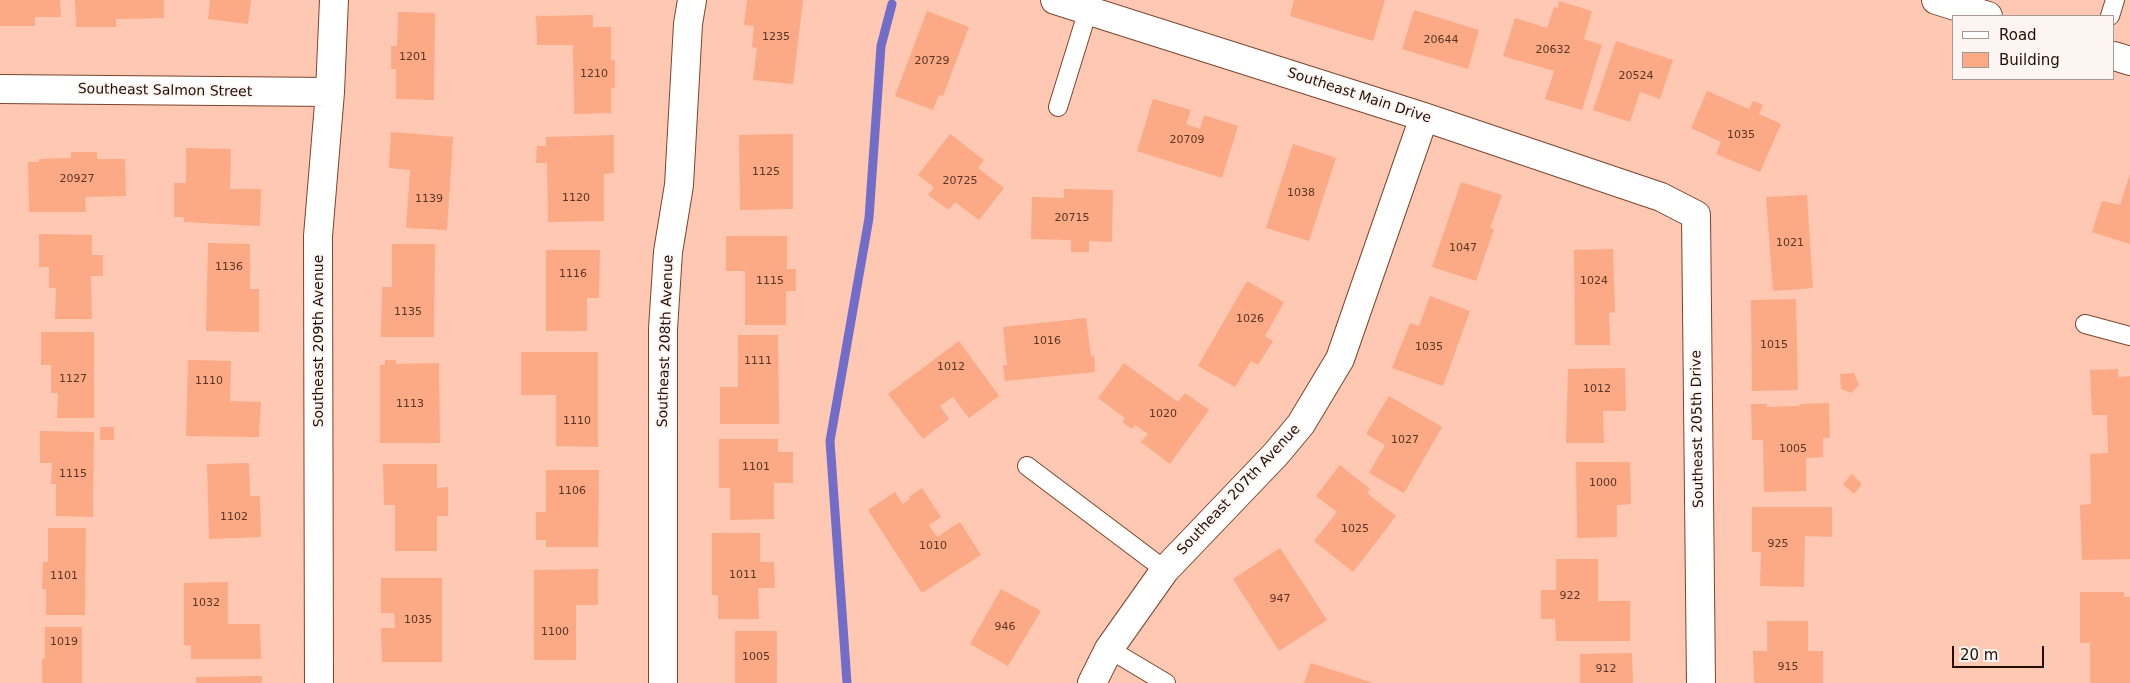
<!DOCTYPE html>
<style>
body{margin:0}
#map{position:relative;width:2130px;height:683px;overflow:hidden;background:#fec8b2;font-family:"DejaVu Sans",sans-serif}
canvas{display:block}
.legend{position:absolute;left:1952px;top:15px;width:162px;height:65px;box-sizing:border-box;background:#fcf5f2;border:1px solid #a69893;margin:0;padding:6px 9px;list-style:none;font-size:15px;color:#240d04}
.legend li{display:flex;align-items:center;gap:10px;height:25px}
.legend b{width:25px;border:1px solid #a69893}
.scale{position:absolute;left:1952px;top:646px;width:92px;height:22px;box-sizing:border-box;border:2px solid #240d04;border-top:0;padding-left:6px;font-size:15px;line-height:18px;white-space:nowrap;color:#240d04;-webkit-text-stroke:4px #fcf5f2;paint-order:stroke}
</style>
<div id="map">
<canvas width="2130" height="683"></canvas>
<ul class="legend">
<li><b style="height:6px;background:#fff"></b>Road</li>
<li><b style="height:14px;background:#fca986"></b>Building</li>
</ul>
<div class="scale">20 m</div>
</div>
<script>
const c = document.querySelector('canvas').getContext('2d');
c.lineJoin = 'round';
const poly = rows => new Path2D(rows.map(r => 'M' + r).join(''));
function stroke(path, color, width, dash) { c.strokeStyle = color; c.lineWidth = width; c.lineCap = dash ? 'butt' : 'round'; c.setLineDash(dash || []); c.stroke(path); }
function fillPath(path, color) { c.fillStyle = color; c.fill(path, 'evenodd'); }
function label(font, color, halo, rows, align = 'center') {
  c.font = font + ' "DejaVu Sans",sans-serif'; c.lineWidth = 4; c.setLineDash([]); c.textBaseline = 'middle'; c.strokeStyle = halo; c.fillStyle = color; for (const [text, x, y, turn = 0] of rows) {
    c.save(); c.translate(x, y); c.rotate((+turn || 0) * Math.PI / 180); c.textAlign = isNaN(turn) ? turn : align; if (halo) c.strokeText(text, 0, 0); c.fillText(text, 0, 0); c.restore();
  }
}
stroke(poly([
 [847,683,830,441,869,218,881,46,892,4]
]), '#716dc9', 9);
fillPath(poly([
 [0,0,60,0,61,17,35,17,35,26,0,26],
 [75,0,164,0,164,18,116,19,116,27,76,27],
 [210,0,251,0,248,24,208,19],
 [747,0,803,0,793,84,753,80,757,48,752,47,754,26,744,25],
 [1294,0,1385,0,1373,41,1290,16],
 [1559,1,1592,11,1584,39,1602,45,1582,110,1545,99,1554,71,1503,56,1515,18,1547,28,1554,7,1558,8],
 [1414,10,1479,30,1468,69,1402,49],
 [927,11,969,27,943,96,939,95,933,110,895,96],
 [398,12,435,13,434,100,396,99,396,69,391,69,391,46,397,46],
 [593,15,593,27,611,27,611,60,615,60,615,88,611,88,611,113,574,114,573,45,537,45,536,16],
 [1616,41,1673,60,1660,99,1640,92,1630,122,1593,110],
 [1707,91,1749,109,1753,101,1763,105,1759,114,1781,124,1760,172,1716,154,1721,142,1691,128],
 [1153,99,1191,110,1186,124,1200,129,1204,115,1238,126,1222,178,1137,151],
 [391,132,453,137,447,230,406,228,410,170,389,168],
 [793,134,793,209,740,210,739,135],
 [950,134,984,160,978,168,1004,188,979,220,955,202,949,210,928,195,934,187,918,175],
 [614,135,614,173,604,174,604,221,548,222,547,163,536,163,537,146,546,146,546,137],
 [1293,144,1336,158,1309,241,1266,228],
 [186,148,231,149,230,189,261,189,260,226,184,222,184,217,174,217,174,183,186,183],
 [71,152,97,152,97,159,125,159,126,196,85,197,86,212,29,212,28,162,39,162,39,159,71,158],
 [2130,174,2130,244,2092,232,2102,201,2120,205],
 [1461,182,1502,195,1490,228,1494,229,1476,281,1432,267],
 [1064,189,1113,190,1112,242,1089,241,1089,252,1071,252,1071,240,1031,239,1032,197,1064,198],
 [1807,195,1813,288,1773,291,1766,197],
 [39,234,92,235,92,255,103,255,103,276,91,276,92,319,55,319,56,288,49,288,49,267,39,267],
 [726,236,787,236,787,269,796,269,796,291,786,291,786,325,745,325,745,271,726,271],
 [208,243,250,244,250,289,259,289,259,332,206,331],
 [392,244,435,244,434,337,381,337,382,287,392,287],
 [1613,249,1615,312,1609,313,1610,345,1575,345,1574,250],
 [546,250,600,250,599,298,587,298,587,331,546,331],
 [1247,281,1284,302,1265,336,1273,341,1258,365,1251,361,1235,387,1198,366],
 [1430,296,1470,311,1443,386,1392,368,1410,323,1419,326],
 [1796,299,1798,390,1752,391,1751,300],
 [1086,318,1091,356,1094,355,1095,372,1005,381,1003,365,1007,365,1003,327],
 [41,332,94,332,94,418,57,418,58,393,51,393,51,365,41,365],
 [738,335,778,335,779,424,720,424,720,387,738,387],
 [959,341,999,396,969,418,953,397,940,406,949,419,923,439,888,394],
 [521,352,598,352,598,447,556,446,556,395,521,395],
 [188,360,231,361,230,401,261,402,259,437,186,436],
 [385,360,396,360,396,364,439,363,440,443,380,443,380,365,385,365],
 [1124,363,1178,402,1185,393,1209,410,1170,464,1141,442,1148,434,1135,425,1132,429,1122,422,1125,418,1098,398],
 [1625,368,1626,411,1603,411,1604,443,1566,443,1568,369],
 [2118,369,2118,377,2130,376,2130,559,2082,560,2080,505,2091,504,2090,454,2108,453,2107,415,2092,415,2090,370],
 [1854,373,1859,385,1851,393,1841,389,1840,374],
 [1389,396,1442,427,1404,493,1369,473,1385,445,1366,434],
 [1829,403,1830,438,1823,438,1823,457,1806,458,1806,491,1764,492,1763,440,1752,440,1751,404,1767,404,1767,407,1800,406,1799,404],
 [100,427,114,427,114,440,100,440],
 [40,431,94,432,93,517,56,516,56,484,51,484,52,463,40,463],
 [719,439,778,439,778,452,793,452,793,483,774,483,774,519,730,520,730,488,719,488],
 [1576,462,1630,462,1631,504,1617,505,1617,537,1577,538],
 [249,463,250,496,260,496,261,537,209,539,207,464],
 [383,464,437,464,437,488,448,487,448,516,437,516,437,551,395,551,395,505,384,505],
 [1340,465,1370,489,1367,493,1396,516,1353,572,1314,541,1337,512,1316,496],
 [546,470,599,470,598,547,546,547,546,540,536,540,536,512,546,512],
 [1852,474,1862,484,1854,494,1843,484],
 [922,488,941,517,929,525,937,537,960,522,981,555,922,593,868,510,895,492,903,504,910,499,909,497],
 [1752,507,1832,507,1832,537,1805,536,1804,587,1760,586,1761,552,1752,552],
 [48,528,86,528,85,615,46,615,46,589,42,589,43,562,48,562],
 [712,533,760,533,760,562,774,562,775,588,758,588,759,619,718,619,718,595,712,595],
 [1280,548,1327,620,1279,651,1233,579],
 [1556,559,1598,559,1598,601,1630,601,1630,641,1556,641,1555,619,1541,619,1541,590,1556,590],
 [598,569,598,605,576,605,576,660,534,660,534,570],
 [381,578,442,578,442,662,382,662,381,628,395,628,394,613,381,613],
 [228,582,228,624,260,624,261,659,191,659,191,646,184,645,184,583],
 [1001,589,1041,611,1008,666,970,644],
 [2080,592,2124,592,2124,597,2130,597,2130,683,2090,683,2090,643,2080,643],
 [1767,621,1808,621,1808,651,1823,651,1823,683,1754,683,1753,651,1767,651],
 [45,627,82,627,82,683,42,683,42,658,45,659],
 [735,631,777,631,777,683,735,683],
 [1632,653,1633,683,1580,683,1580,654],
 [1311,663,1373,683,1304,683],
 [262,676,262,683,196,683,196,677]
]), '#fca986');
const service = poly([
 [2110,16,2115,0],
 [1058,107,1088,10],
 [2085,324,2130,336],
 [1027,466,1165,570],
 [1109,649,1166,683]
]);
const minor = poly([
 [1055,0,1424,117,1661,197,1696,215,1701,683],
 [0,89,330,92],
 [319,683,318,236,330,92,334,0],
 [663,683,663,329,668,252,679,185,688,24,692,0],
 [1092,683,1109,649,1165,570,1276,454,1301,424,1340,359,1424,117]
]);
const secondary = poly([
 [1936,0,1988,16],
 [2114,56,2130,61]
]);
stroke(service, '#7c442c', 20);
stroke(minor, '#7c442c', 30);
stroke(secondary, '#7c442c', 30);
stroke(service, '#fff', 18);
stroke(minor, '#fff', 28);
stroke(secondary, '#fff', 28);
label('11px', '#5a3424', null, [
 ["1235",776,37],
 ["20644",1441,40],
 ["20632",1553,50],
 ["1201",413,57],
 ["20729",932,61],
 ["1210",594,74],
 ["20524",1636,76],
 ["1035",1741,135],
 ["20709",1187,140],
 ["1125",766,172],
 ["20927",77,179],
 ["20725",960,181],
 ["1038",1301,193],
 ["1120",576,198],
 ["1139",429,199],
 ["20715",1072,218],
 ["1021",1790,243],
 ["1047",1463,248],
 ["1136",229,267],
 ["1116",573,274],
 ["1115",770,281],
 ["1024",1594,281],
 ["1135",408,312],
 ["1026",1250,319],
 ["1016",1047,341],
 ["1015",1774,345],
 ["1035",1429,347],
 ["1111",758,361],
 ["1012",951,367],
 ["1127",73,379],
 ["1110",209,381],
 ["1012",1597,389],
 ["1113",410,404],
 ["1020",1163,414],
 ["1110",577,421],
 ["1027",1405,440],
 ["1005",1793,449],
 ["1101",756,467],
 ["1115",73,474],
 ["1000",1603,483],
 ["1106",572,491],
 ["1102",234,517],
 ["1025",1355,529],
 ["925",1778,544],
 ["1010",933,546],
 ["1011",743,575],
 ["1101",64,576],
 ["922",1570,596],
 ["947",1280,599],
 ["1032",206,603],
 ["1035",418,620],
 ["946",1005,627],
 ["1100",555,632],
 ["1019",64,642],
 ["1005",756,657],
 ["915",1788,667],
 ["912",1606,669]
]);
label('14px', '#240d04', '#fcf5f2', [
 ["Southeast Salmon Street",165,91,1],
 ["Southeast Main Drive",1359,96,18],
 ["Southeast 209th Avenue",319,341,-90],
 ["Southeast 208th Avenue",666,341,-88],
 ["Southeast 205th Drive",1698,429,-91],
 ["Southeast 207th Avenue",1239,490,-47]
]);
</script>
